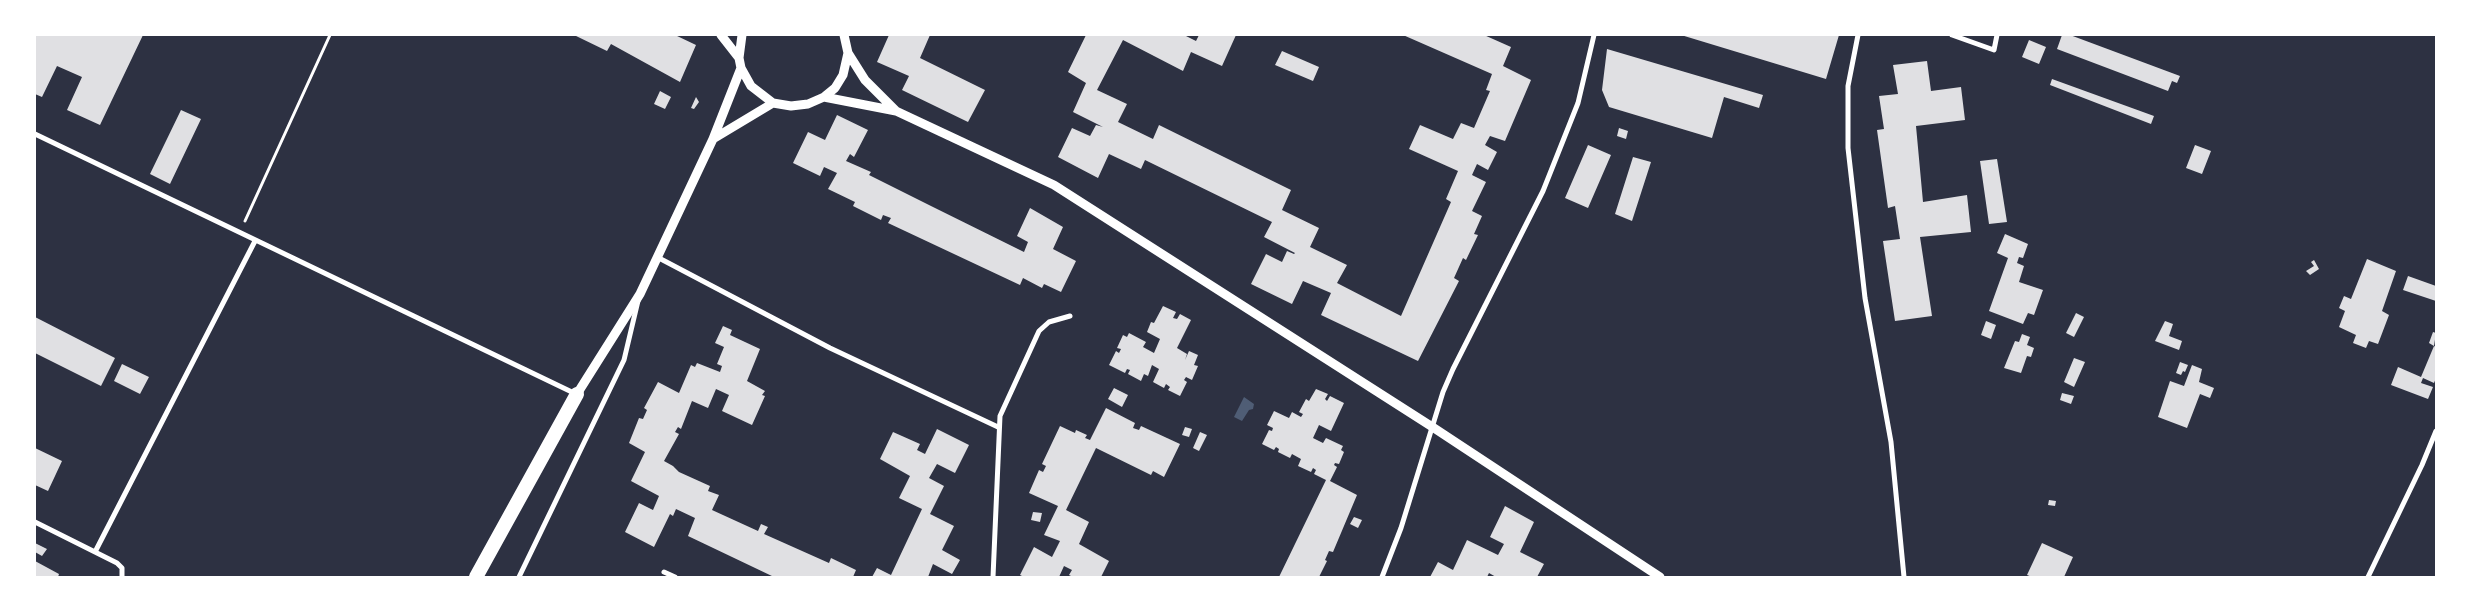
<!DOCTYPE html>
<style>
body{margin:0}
#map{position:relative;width:2471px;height:612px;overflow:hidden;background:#2d3142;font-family:"Crimson Pro",serif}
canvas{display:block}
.frame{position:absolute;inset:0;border:36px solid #fff;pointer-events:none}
</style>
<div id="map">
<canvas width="2471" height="612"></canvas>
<div class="frame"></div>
</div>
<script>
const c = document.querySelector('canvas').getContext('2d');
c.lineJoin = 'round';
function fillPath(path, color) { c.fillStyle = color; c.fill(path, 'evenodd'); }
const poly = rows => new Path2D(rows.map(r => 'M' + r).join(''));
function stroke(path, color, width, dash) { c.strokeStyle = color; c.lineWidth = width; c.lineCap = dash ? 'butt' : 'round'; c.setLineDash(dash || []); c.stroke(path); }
fillPath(poly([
 [1244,397,1254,404,1253,409,1249,410,1242,421,1234,417]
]), '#4f5d75');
fillPath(poly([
 [35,35,143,35,100,125,67,110,82,77,57,66,42,97,35,94],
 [574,35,675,35,696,45,680,82,611,44,607,51],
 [889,35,930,35,920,58,985,90,968,122,902,90,909,76,877,62],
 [1086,35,1184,35,1196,41,1199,35,1236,35,1222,66,1191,52,1183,71,1123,40,1097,90,1127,104,1118,122,1153,139,1159,125,1291,190,1282,210,1319,228,1310,247,1347,265,1337,283,1401,316,1451,202,1446,199,1458,171,1409,149,1420,125,1453,139,1461,123,1474,128,1490,91,1486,90,1492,74,1403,35,1484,35,1511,47,1503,66,1531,80,1505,141,1490,136,1485,145,1497,152,1488,170,1477,164,1472,175,1486,182,1472,211,1482,216,1474,234,1478,235,1466,260,1463,258,1454,278,1459,281,1418,361,1321,315,1331,293,1303,281,1292,304,1251,284,1266,254,1282,262,1287,251,1294,254,1295,253,1264,237,1272,222,1145,160,1141,169,1109,154,1098,178,1058,157,1072,128,1090,136,1096,125,1103,127,1073,112,1086,83,1068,72],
 [1681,35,1839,35,1826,79],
 [2062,35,2070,35,2180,76,2177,83,2172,81,2168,91,2057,49],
 [2029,40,2046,47,2039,64,2022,57],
 [1607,49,1763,95,1759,108,1724,97,1712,138,1609,107,1602,90],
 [1282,51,1319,67,1313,81,1275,65],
 [1927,61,1931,91,1961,87,1965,120,1916,126,1923,202,1967,195,1971,232,1920,237,1932,316,1895,321,1883,241,1900,239,1895,206,1888,208,1877,130,1884,129,1879,96,1898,94,1893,65],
 [2052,79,2154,116,2151,124,2050,85],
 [660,91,671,97,665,109,654,104],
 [696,97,699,102,694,109,691,108],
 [181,110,201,119,170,184,150,174],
 [837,115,868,130,854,157,850,154,846,161,871,172,869,175,931,206,1024,252,1028,242,1017,236,1030,208,1063,227,1053,249,1076,261,1061,292,1044,284,1042,288,1023,278,1020,285,888,223,891,218,883,215,881,220,853,206,855,202,828,189,837,173,824,167,820,176,793,163,808,132,825,140],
 [1619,128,1628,131,1626,139,1617,136],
 [1588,145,1611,155,1588,208,1565,198],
 [2195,145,2211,151,2202,174,2186,168],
 [1633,157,1651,162,1632,221,1615,214],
 [1997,159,2007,222,1989,224,1980,161],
 [2005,234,2028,244,2023,258,2019,257,2017,263,2024,266,2019,282,2043,290,2034,315,2028,313,2023,324,1989,311,2008,258,1997,253],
 [2367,259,2396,271,2382,311,2389,315,2378,344,2369,341,2366,348,2353,343,2356,335,2339,327,2345,311,2339,308,2344,296,2351,299],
 [2314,260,2319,269,2310,275,2306,271,2314,266,2311,262],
 [2408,276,2436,286,2436,301,2403,290],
 [1163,306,1176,312,1173,318,1177,319,1180,314,1191,320,1177,348,1187,354,1185,360,1189,351,1198,355,1194,365,1198,366,1192,380,1186,377,1184,380,1187,382,1180,396,1168,390,1170,387,1166,384,1164,388,1153,382,1159,369,1152,365,1148,376,1144,374,1141,381,1128,374,1130,370,1127,369,1125,373,1109,365,1116,351,1119,353,1121,349,1117,348,1123,335,1127,337,1129,333,1146,342,1143,347,1154,353,1160,339,1147,332,1151,322,1154,323],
 [2076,313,2084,317,2074,337,2066,333],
 [35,317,115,358,101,386,35,353],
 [1986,321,1996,325,1991,339,1981,335],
 [2165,321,2173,324,2169,336,2182,341,2179,350,2155,341],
 [723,326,732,330,730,335,760,349,747,381,765,391,762,395,765,396,752,425,722,411,729,395,716,389,708,408,692,401,681,429,678,427,675,432,679,434,664,461,673,466,679,472,710,486,708,491,719,495,712,510,758,531,761,524,768,527,764,534,829,563,831,558,856,570,853,577,774,577,688,536,695,518,676,509,673,516,670,514,654,547,625,532,639,503,653,510,659,496,631,481,645,452,629,443,639,418,643,419,647,410,644,408,658,382,679,393,691,365,695,367,697,363,720,372,722,366,717,364,724,347,715,343],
 [2433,332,2436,333,2434,346,2429,343],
 [2022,334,2030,337,2027,345,2034,348,2031,357,2027,356,2021,373,2004,368,2015,341,2019,342],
 [2434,346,2436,347,2436,378,2434,383,2423,378,2421,383,2433,387,2428,399,2391,385,2398,367,2421,377],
 [2074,358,2085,362,2074,387,2064,382],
 [2180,362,2188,365,2185,372,2183,371,2181,375,2176,373],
 [122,364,149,377,140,394,114,381],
 [2192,365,2202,369,2199,382,2214,388,2210,398,2200,394,2187,428,2158,417,2170,381,2184,386],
 [1114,388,1128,395,1122,407,1108,399],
 [1316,389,1328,394,1325,399,1327,401,1330,396,1344,403,1331,431,1319,425,1313,438,1323,443,1326,438,1343,446,1341,450,1344,452,1339,464,1335,463,1334,465,1337,467,1330,481,1357,495,1333,552,1329,551,1325,560,1327,561,1319,577,1279,577,1326,480,1314,474,1316,470,1313,468,1311,472,1298,466,1301,459,1292,454,1290,458,1278,452,1279,449,1276,447,1274,450,1262,444,1269,430,1272,431,1273,428,1267,425,1274,411,1289,418,1292,412,1301,417,1303,414,1299,412,1306,399,1309,401],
 [2062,393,2074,396,2071,404,2060,400],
 [1106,408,1135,423,1133,428,1139,430,1141,426,1180,444,1164,477,1153,471,1151,475,1096,448,1066,510,1089,522,1079,544,1109,561,1101,577,1073,577,1069,575,1072,570,1064,566,1059,577,1024,577,1020,575,1034,547,1052,557,1060,541,1044,535,1058,506,1029,493,1039,470,1043,472,1046,466,1042,464,1060,426,1075,433,1076,430,1087,435,1085,438,1090,440],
 [1185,427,1192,429,1189,437,1182,435],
 [937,429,969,445,955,473,937,464,929,478,944,486,930,514,954,526,942,550,960,560,952,574,933,564,928,577,872,577,877,568,891,575,922,509,899,498,910,476,880,459,893,432,920,444,917,450,925,454],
 [1200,432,1207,435,1199,451,1193,448],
 [35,448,62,461,48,491,35,485],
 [2049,500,2056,501,2055,506,2048,505],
 [1505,506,1534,522,1520,552,1544,564,1537,577,1496,577,1489,573,1487,577,1430,577,1438,562,1453,570,1467,540,1498,555,1504,544,1490,537],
 [1033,512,1042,513,1040,522,1031,520],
 [1354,517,1362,520,1358,528,1350,524],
 [35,543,47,549,42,556,35,552],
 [2042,543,2073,557,2064,577,2032,577,2027,575],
 [35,561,59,574,58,577,35,577]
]), '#e0e0e3');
stroke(poly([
 [245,221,330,35]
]), '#fff', 3);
stroke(poly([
 [1858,35,1848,86,1848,148,1865,298,1891,442,1904,577],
 [1952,35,1994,50,1997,35],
 [35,134,576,394],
 [657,257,830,348,998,427],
 [35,522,117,563,122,568,122,577],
 [95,552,255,241],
 [664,572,675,577],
 [519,577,624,360,638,301],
 [993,577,1000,416,1039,331,1049,322,1070,316],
 [1382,577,1401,528,1443,392,1453,369,1543,191,1578,103,1594,35],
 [2368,577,2422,465,2436,431]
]), '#fff', 5);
stroke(poly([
 [721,35,739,58],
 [742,35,739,58,741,68,751,86,773,103,791,106,808,104,824,97,835,88,843,75,848,53,844,35],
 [848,53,865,80,896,111],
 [824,97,896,111,1054,185,1434,428,1660,577],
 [713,139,773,103],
 [577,394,640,294,713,139,741,68]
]), '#fff', 9);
stroke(poly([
 [476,577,577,394]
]), '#fff', 14);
</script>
